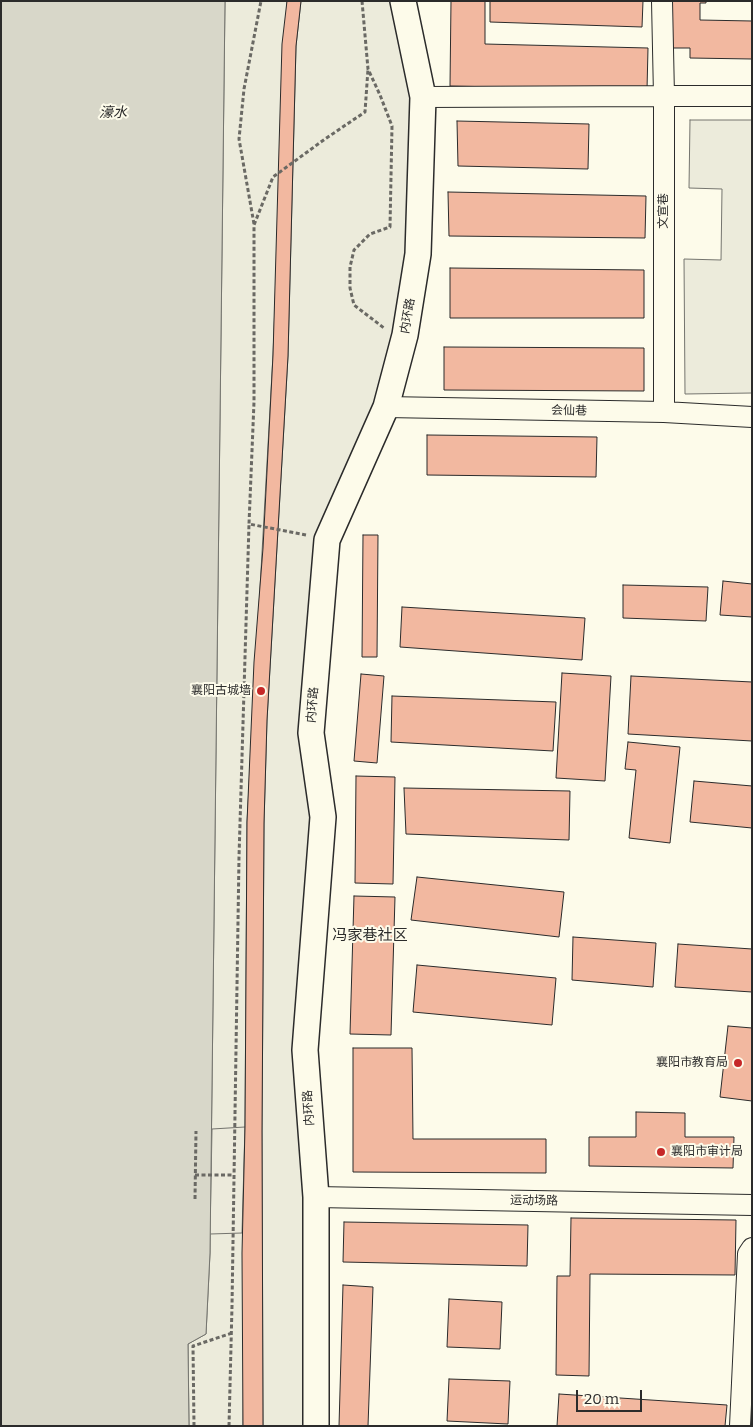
<!DOCTYPE html>
<meta charset="utf-8">
<style>
body{margin:0}
#map{position:relative;width:753px;height:1427px;overflow:hidden;background:#fdfbea;font-family:Bitter,serif}
canvas{display:block}
.frame{position:absolute;inset:0;border:2px solid #2b2b2b;pointer-events:none}
.scale{position:absolute;left:576px;top:1390px;width:66px;height:22px;box-sizing:border-box;border:2px solid #2b2b2b;border-top:0;padding-left:6px;font-size:15px;line-height:18px;white-space:nowrap;color:#2b2b2b;-webkit-text-stroke:4px #fdfbea;paint-order:stroke}
</style>
<div id="map">
<canvas width="753" height="1427"></canvas>
<div class="frame"></div>
<div class="scale">20 m</div>
</div>
<script>
const c = document.querySelector('canvas').getContext('2d');
c.lineJoin = 'round';
function fillPath(path, color) { c.fillStyle = color; c.fill(path, 'evenodd'); }
const poly = rows => new Path2D(rows.map(r => 'M' + r).join(''));
function stroke(path, color, width, dash) { c.strokeStyle = color; c.lineWidth = width; c.lineCap = dash ? 'butt' : 'round'; c.setLineDash(dash || []); c.stroke(path); }
function label(font, color, halo, rows, align = 'center') {
  c.font = font + ' Bitter,"Noto Sans SC",serif'; c.lineWidth = 4; c.setLineDash([]); c.textBaseline = 'middle'; c.strokeStyle = halo; c.fillStyle = color; for (const [text, x, y, turn = 0] of rows) {
    c.save(); c.translate(x, y); c.rotate((+turn || 0) * Math.PI / 180); c.textAlign = isNaN(turn) ? turn : align; if (halo) c.strokeText(text, 0, 0); c.fillText(text, 0, 0); c.restore();
  }
}
const green = poly([
 [225,1,287,1,273,355,247,822,243,1426,189,1426,188,1344,206,1334,210,1253,225,1],
 [301,1,403,1,423,97,405,335,327,540,311,733,323,817,305,1050,316,1426,263,1426,262,1131,264,823,267,720,288,356,296,46,301,1],
 [690,120,752,120,752,393,685,394,684,259,721,260,722,189,689,188,690,120]
]);
fillPath(green, '#ecebdb');
stroke(green, '#74746e', 1);
const parking = poly([
 [245,1127,242,1233,210,1234,212,1129,245,1127]
]);
fillPath(parking, '#eceadb');
stroke(parking, '#74746e', 1);
const water = poly([
 [1,1,225,1,210,1253,206,1334,188,1344,189,1426,1,1426,1,1]
]);
fillPath(water, '#d8d7c9');
stroke(water, '#74746e', 1);
const building = poly([
 [287,1,301,1,296,46,288,356,267,720,264,823,262,1131,263,1426,243,1426,242,1253,245,1127,247,822,254,662,263,548,273,355,282,44,287,1],
 [451,1,485,1,485,44,648,48,647,90,450,86,451,1],
 [490,1,643,1,642,27,490,22,490,1],
 [664,1,706,1,706,3,700,3,700,20,752,21,752,59,690,58,690,48,663,48,664,1],
 [457,121,589,124,588,169,458,166,457,121],
 [448,192,646,196,645,238,449,236,448,192],
 [450,268,644,270,644,318,450,318,450,268],
 [444,347,644,348,644,391,444,390,444,347],
 [427,435,597,437,596,477,427,475,427,435],
 [363,535,378,535,377,657,362,657,363,535],
 [723,581,752,584,752,617,720,615,723,581],
 [623,585,708,587,706,621,623,618,623,585],
 [402,607,585,618,582,660,400,647,402,607],
 [562,673,611,676,605,781,556,778,562,673],
 [361,674,384,676,377,763,354,761,361,674],
 [631,676,752,682,752,741,628,734,631,676],
 [392,696,556,702,553,751,391,742,392,696],
 [628,742,680,747,670,843,629,838,636,770,625,769,628,742],
 [356,776,395,777,393,884,355,883,356,776],
 [694,781,752,786,752,828,690,822,694,781],
 [404,788,570,791,569,840,406,834,404,788],
 [417,877,564,892,559,937,411,920,417,877],
 [354,896,395,897,391,1035,350,1034,354,896],
 [573,937,656,943,653,987,572,980,573,937],
 [678,944,752,949,752,992,675,987,678,944],
 [417,965,556,978,552,1025,413,1012,417,965],
 [728,1026,752,1028,752,1101,720,1097,728,1026],
 [353,1048,412,1048,413,1139,546,1139,546,1173,353,1172,353,1048],
 [636,1112,685,1113,685,1137,734,1137,733,1168,589,1166,589,1137,636,1137,636,1112],
 [571,1218,736,1220,735,1275,590,1274,589,1376,556,1375,557,1276,570,1276,571,1218],
 [344,1222,528,1225,527,1266,343,1262,344,1222],
 [343,1285,373,1287,368,1426,339,1426,343,1285],
 [449,1299,502,1302,500,1349,447,1347,449,1299],
 [449,1379,510,1381,508,1424,447,1421,449,1379],
 [559,1394,727,1405,725,1426,557,1426,559,1394]
]);
fillPath(building, '#f2b8a0');
stroke(building, '#2b2b2b', 1);
const minor = poly([
 [423,97,664,96,662,1],
 [386,407,664,412,752,417],
 [664,412,664,96,752,96],
 [316,1197,752,1205],
 [740,1426,748,1254,752,1248]
]);
const tertiary = poly([
 [316,1426,316,1197,305,1050,323,817,311,733,327,540,386,407,405,335,418,254,423,97,403,1]
]);
stroke(minor, '#2b2b2b', 22);
stroke(tertiary, '#2b2b2b', 28);
stroke(poly([
 [362,1,368,69,380,95,392,126,390,227,370,234,354,250,350,267,350,288,354,305,384,328],
 [254,224,239,139,244,89,261,1],
 [306,535,249,524,254,402,254,225,273,177,325,139,365,112,368,69],
 [195,1175,234,1175],
 [195,1199,196,1131],
 [194,1426,193,1346,232,1333],
 [229,1426,232,1306,239,857,249,524]
]), '#6a6964', 3, [4, 2.5]);
stroke(minor, '#fdfbea', 20);
stroke(tertiary, '#fdfbea', 25);
for (const [x, y, r, color] of [
 [261,691,5,"#c62828"],
 [738,1063,5,"#c62828"],
 [661,1152,5,"#c62828"]
]) { const dot = new Path2D(); dot.arc(x, y, r, 0, 2 * Math.PI); c.fillStyle = color; c.fill(dot); stroke(dot, '#fdfbea', 2); }
label('12px', '#2b2b2b', '#fdfbea', [
 ["文宣巷",664,211,-90],
 ["内环路",408,316,-80],
 ["会仙巷",569,411,1],
 ["内环路",313,705,-85],
 ["内环路",309,1108,-94],
 ["运动场路",534,1201,1]
]);
label('12px', '#2b2b2b', '#fdfbea', [
 ["襄阳古城墙",251,691],
 ["襄阳市教育局",728,1063],
 ["襄阳市审计局",671,1152,"left"]
], 'right');
label('italic 14px', '#2b2b2b', '#fdfbea', [
 ["濠水",113,113]
]);
label('15px', '#2b2b2b', '#fdfbea', [
 ["冯家巷社区",370,936]
]);
</script>
